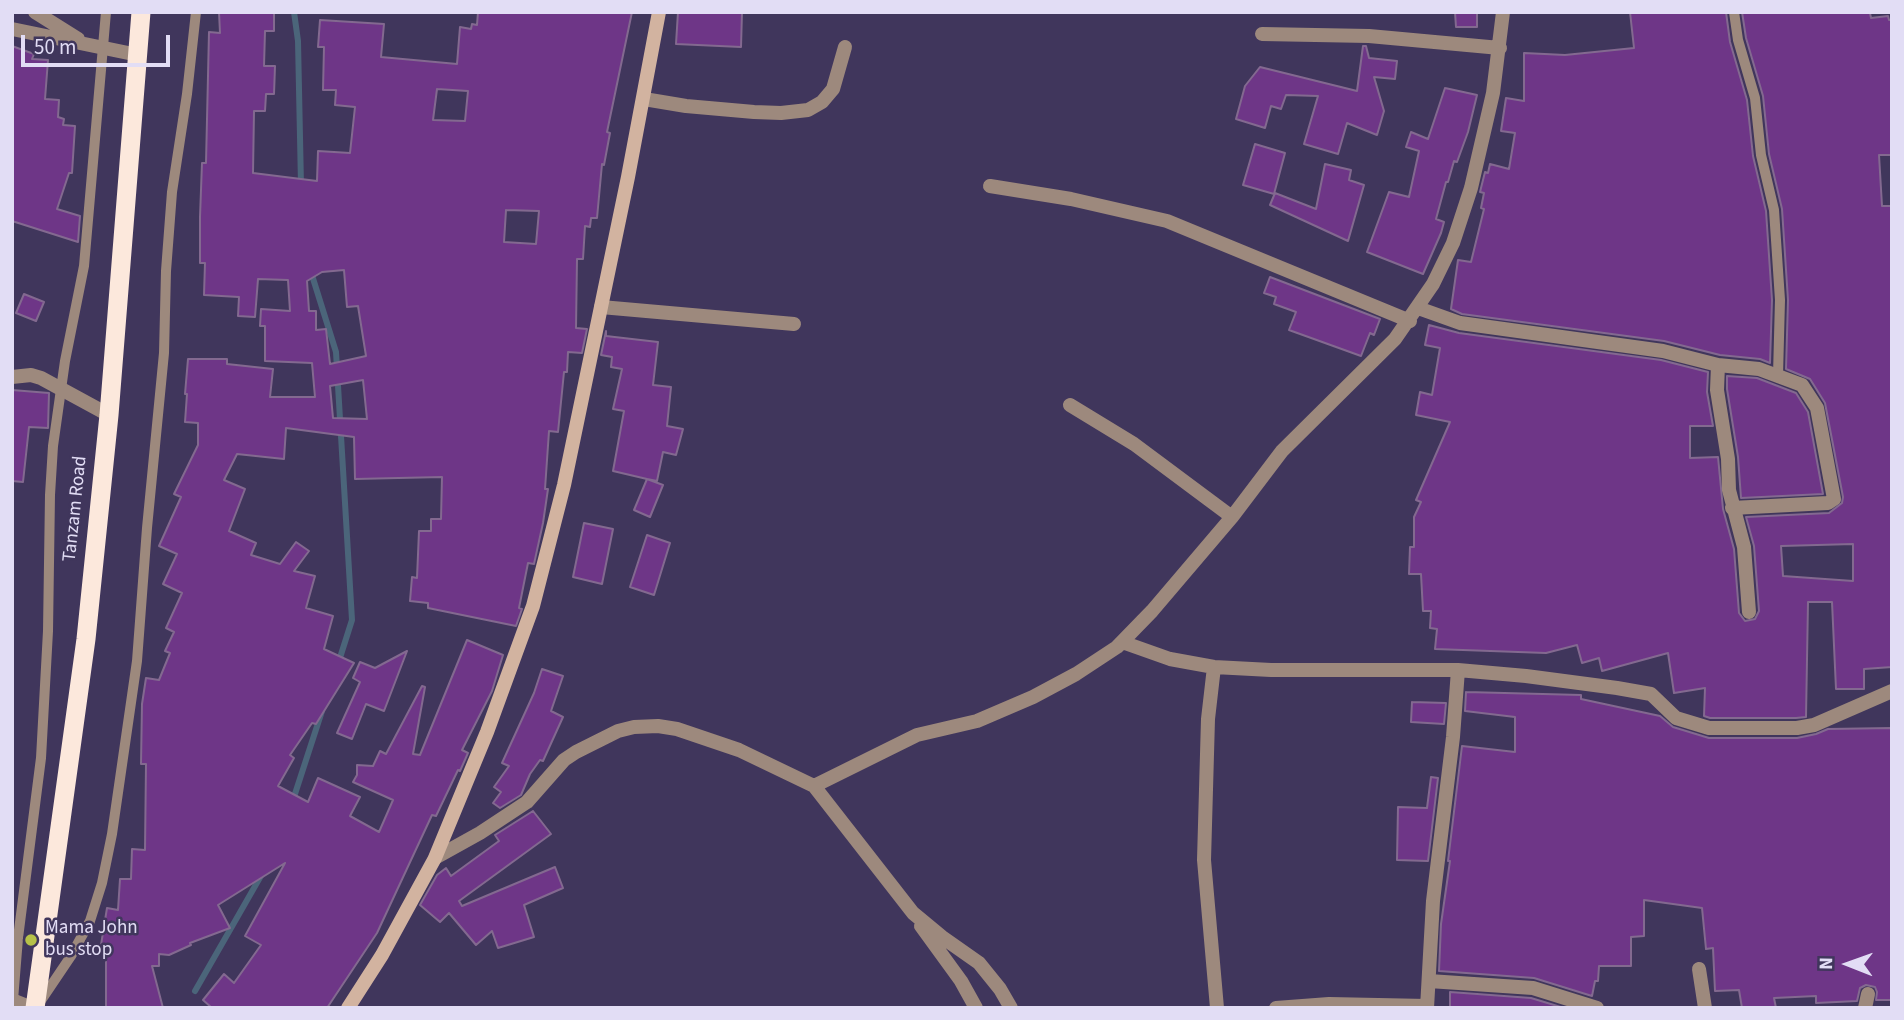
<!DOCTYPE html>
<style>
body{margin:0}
#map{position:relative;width:1904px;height:1020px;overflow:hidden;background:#40365c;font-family:"Source Sans 3",sans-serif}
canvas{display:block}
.frame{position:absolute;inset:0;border:14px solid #e2ddf5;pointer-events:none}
.north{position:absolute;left:1813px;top:929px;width:70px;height:70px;-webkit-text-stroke:5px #40365c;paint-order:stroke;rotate:271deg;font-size:19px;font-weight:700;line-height:28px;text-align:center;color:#e2ddf5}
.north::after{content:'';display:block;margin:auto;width:24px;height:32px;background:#e2ddf5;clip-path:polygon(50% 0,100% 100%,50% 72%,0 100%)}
.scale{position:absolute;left:21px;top:35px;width:149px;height:32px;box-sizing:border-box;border:4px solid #e2ddf5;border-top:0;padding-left:9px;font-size:21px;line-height:24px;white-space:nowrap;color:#e2ddf5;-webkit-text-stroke:5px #40365c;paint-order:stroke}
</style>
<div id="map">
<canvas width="1904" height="1020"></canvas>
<div class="frame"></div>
<div class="north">N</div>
<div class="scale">50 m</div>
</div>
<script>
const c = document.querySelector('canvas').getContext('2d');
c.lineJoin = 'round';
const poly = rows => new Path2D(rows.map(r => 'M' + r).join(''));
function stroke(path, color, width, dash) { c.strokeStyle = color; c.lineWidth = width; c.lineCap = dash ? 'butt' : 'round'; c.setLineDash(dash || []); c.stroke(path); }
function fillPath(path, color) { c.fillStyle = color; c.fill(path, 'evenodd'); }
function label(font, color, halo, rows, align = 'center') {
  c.font = font + ' "Source Sans 3",sans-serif'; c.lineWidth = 5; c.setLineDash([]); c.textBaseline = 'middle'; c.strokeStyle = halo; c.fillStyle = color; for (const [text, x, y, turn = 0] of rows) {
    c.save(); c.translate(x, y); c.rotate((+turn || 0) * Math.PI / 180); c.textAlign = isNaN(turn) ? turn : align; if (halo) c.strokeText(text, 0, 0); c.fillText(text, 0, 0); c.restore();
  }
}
stroke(poly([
 [294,12,298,41,301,185],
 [311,272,336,352,352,620,338,664],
 [293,800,322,711],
 [195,991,262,874]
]), '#4b657a', 6);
const building = poly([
 [219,12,274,12,274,31,265,31,264,66,275,66,274,94,266,94,265,111,254,111,253,173,317,181,318,151,350,153,355,107,335,105,336,90,323,90,324,47,318,47,320,20,384,24,381,57,457,64,460,27,471,29,472,24,477,25,478,12,632,12,607,132,610,133,604,165,602,164,597,218,591,218,590,227,585,226,583,259,577,259,576,328,587,329,582,353,568,352,567,372,564,372,558,432,549,431,545,489,548,489,543,523,534,564,528,563,519,608,522,609,516,626,428,608,428,603,410,601,412,577,417,578,419,531,431,531,431,519,441,519,442,477,355,479,354,437,286,428,284,459,237,454,224,480,245,489,229,531,256,543,251,555,280,564,296,542,309,551,294,571,315,576,306,608,333,616,324,649,354,663,316,724,312,723,290,755,294,758,278,786,308,802,318,778,360,797,350,816,379,832,393,800,353,782,357,775,357,765,373,766,380,751,386,754,422,686,425,687,413,754,420,755,467,640,503,655,492,691,462,750,468,753,460,771,458,770,436,816,432,815,377,933,327,1008,212,1008,203,1000,224,974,234,983,261,945,245,936,285,863,218,905,230,928,190,943,191,945,169,955,159,954,159,966,152,966,163,1008,106,1008,106,945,101,945,107,908,118,910,120,879,131,879,132,849,145,850,146,764,141,764,142,704,146,678,159,680,170,653,165,651,174,632,166,628,182,593,163,584,177,554,159,546,181,497,174,494,198,445,198,423,185,422,187,394,185,394,188,359,227,359,227,364,273,369,270,397,315,397,312,363,265,361,265,326,260,326,261,309,290,311,288,280,258,279,255,317,238,316,239,297,204,295,205,263,200,263,200,217,202,163,206,163,209,32,220,33,219,12],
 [437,89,468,91,465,121,433,120,437,89],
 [506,210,539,211,536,244,504,242,506,210],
 [344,270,347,307,358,306,366,356,330,364,326,329,316,330,316,311,309,311,307,281,322,272,344,270],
 [363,380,367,419,333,418,330,386,363,380],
 [678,12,742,12,741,47,676,44,678,12],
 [1455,12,1477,12,1477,27,1456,27,1455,12],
 [1630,12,1726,12,1730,42,1747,100,1753,156,1766,211,1772,300,1770,363,1760,359,1720,355,1664,341,1462,314,1451,309,1458,260,1471,262,1484,209,1481,208,1484,193,1480,192,1485,172,1488,173,1490,164,1509,169,1515,133,1501,131,1506,98,1524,101,1524,53,1565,55,1634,48,1630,12],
 [1742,12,1870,13,1871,18,1888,16,1889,20,1892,20,1892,155,1879,155,1882,206,1892,206,1892,667,1864,669,1864,689,1836,689,1832,602,1808,602,1806,717,1796,718,1710,718,1704,716,1705,688,1674,693,1668,653,1602,671,1599,658,1582,663,1577,645,1546,653,1435,649,1437,629,1430,628,1431,611,1423,611,1421,574,1409,574,1410,547,1414,547,1414,517,1421,502,1416,500,1450,422,1416,415,1420,392,1432,395,1440,348,1425,345,1429,325,1459,333,1661,360,1708,372,1707,392,1713,426,1690,426,1690,458,1718,457,1723,509,1734,549,1739,613,1745,621,1755,619,1759,611,1754,546,1746,517,1829,513,1842,503,1843,497,1825,403,1810,379,1786,369,1788,300,1782,209,1769,154,1763,96,1746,38,1742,12],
 [1853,544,1853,581,1783,576,1781,546,1853,544],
 [12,46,34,54,32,59,48,60,45,99,59,100,58,117,64,119,63,125,75,126,72,173,69,173,57,209,80,216,78,242,12,221,12,46],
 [1363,46,1366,46,1369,58,1397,61,1395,79,1374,77,1384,111,1377,135,1347,123,1338,154,1304,144,1318,96,1286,95,1281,109,1271,106,1265,128,1236,119,1245,86,1260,67,1357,91,1363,46],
 [1445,88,1477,95,1468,132,1457,162,1454,161,1448,182,1446,182,1436,219,1444,222,1441,233,1423,274,1367,252,1389,192,1409,197,1419,151,1406,147,1411,132,1428,139,1445,88],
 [1255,144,1285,153,1274,194,1243,185,1255,144],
 [1325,164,1351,170,1349,180,1364,185,1348,241,1270,205,1275,193,1316,209,1325,164],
 [1270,277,1380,319,1374,335,1370,333,1361,356,1289,330,1296,312,1274,304,1276,297,1264,293,1270,277],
 [24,294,44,302,36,321,16,313,24,294],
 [606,331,606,336,658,342,653,385,671,387,667,426,683,429,676,455,663,452,657,481,647,479,663,485,650,517,634,510,647,479,613,471,624,411,613,409,622,369,611,367,612,357,601,355,606,331],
 [1727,376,1757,378,1796,393,1808,412,1823,494,1741,498,1738,457,1727,389,1727,376],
 [12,390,49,393,48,428,29,427,23,482,12,481,12,390],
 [584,523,613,529,602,584,573,577,584,523],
 [647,535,670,543,654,595,630,587,647,535],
 [407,651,384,711,366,704,352,739,337,733,360,682,353,678,360,662,375,668,407,651],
 [542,669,563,676,551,711,563,717,543,761,540,760,530,774,521,795,500,808,493,803,501,792,494,787,509,766,502,763,534,693,542,669],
 [1466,692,1581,695,1581,699,1660,716,1673,727,1709,738,1797,738,1816,734,1828,729,1892,728,1892,1000,1876,1000,1877,992,1875,987,1866,985,1860,988,1857,1001,1816,1003,1816,996,1774,998,1776,1008,1742,1008,1739,990,1715,991,1713,948,1706,949,1702,908,1644,900,1644,936,1631,937,1631,966,1599,966,1598,981,1595,981,1592,996,1534,978,1439,971,1441,924,1450,861,1448,861,1462,746,1515,752,1515,717,1465,711,1466,692],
 [1412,702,1446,703,1444,724,1411,722,1412,702],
 [1431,777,1438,778,1428,861,1397,860,1398,807,1427,808,1431,777],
 [533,811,551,834,459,901,462,906,555,867,563,888,524,905,534,937,498,948,492,931,476,945,449,913,440,922,420,905,437,875,446,868,451,876,499,841,495,835,533,811],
 [1450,992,1531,998,1564,1008,1450,1008,1450,992]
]);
fillPath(building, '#6e3687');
stroke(building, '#836990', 2);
stroke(poly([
 [1734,12,1738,40,1755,98,1761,155,1774,210,1780,300,1778,375],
 [13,1000,18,938,41,758,48,631,50,495,53,446,65,361,84,266,106,12],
 [40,1002,71,956,90,921,102,883,112,834,137,661,147,528,164,353,166,271,172,192,187,94,196,12]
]), '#9d897d', 10);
stroke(poly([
 [35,12,78,39],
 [12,29,138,55],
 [1262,34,1369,36,1500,48],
 [644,99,686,106,754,112,781,113,808,110,822,102,833,89,845,47],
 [990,186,1071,199,1167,221,1410,321],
 [601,307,794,324],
 [1418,308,1460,323,1663,351,1718,365,1759,369,1802,385,1817,408,1834,499,1828,503,1732,508],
 [1718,365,1717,390,1728,459,1729,490,1744,547,1749,612],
 [12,377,31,375,41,378,109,415],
 [1070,405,1134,444,1232,517],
 [1122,642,1170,659,1214,667,1271,670,1458,670,1526,676,1617,688,1651,694,1676,718,1709,728,1797,728,1814,725,1892,691],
 [1214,667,1208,719,1204,860,1217,1008],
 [814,786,913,913,942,937,979,963,1000,989,1011,1008],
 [435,858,480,833,527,802,564,760,576,752,618,731,634,727,658,726,677,729,739,750,814,786,917,735,977,721,1033,697,1076,674,1117,647,1152,611,1232,517,1282,451,1395,339,1433,284,1453,243,1471,188,1493,93,1503,12],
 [921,926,961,981,976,1008],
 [1699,969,1705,1008],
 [1429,981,1533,988,1597,1008],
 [12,1000,32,1008],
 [1276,1008,1329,1004,1427,1006],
 [1427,1008,1433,901,1453,737,1458,670],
 [1865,1008,1868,994]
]), '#9d897d', 14);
stroke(poly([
 [348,1008,382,955,435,858,487,732,533,606,564,485,628,177,659,12]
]), '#d2b3a0', 14);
stroke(poly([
 [35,1008,86,639,109,415,141,12]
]), '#fce8dc', 19);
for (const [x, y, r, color] of [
 [31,940,7,"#b6c148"]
]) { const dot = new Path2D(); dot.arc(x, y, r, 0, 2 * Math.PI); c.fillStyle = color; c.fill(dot); stroke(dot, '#40365c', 2.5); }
label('19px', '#e2ddf5', '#40365c', [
 ["Tanzam Road",76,509,-84]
]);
label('19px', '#e2ddf5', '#40365c', [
 ["Mama John",45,929],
 ["bus stop",45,951]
], 'left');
</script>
